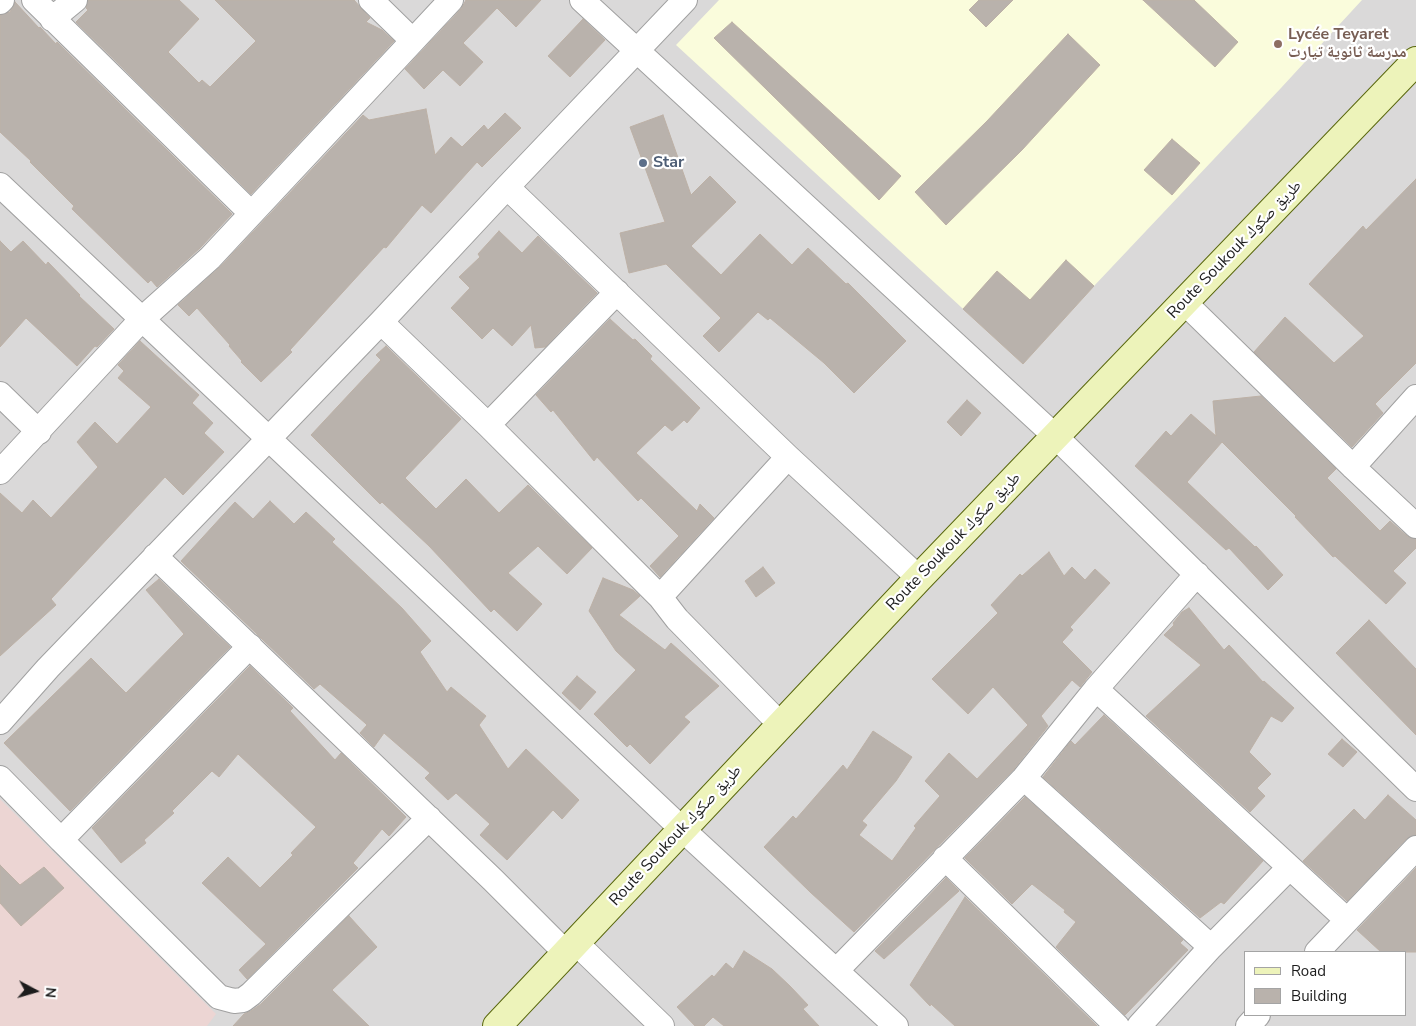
<!DOCTYPE html>
<meta charset="utf-8">
<style>
body{margin:0}
#map{position:relative;width:1416px;height:1026px;overflow:hidden;background:#eceae2;font-family:"Nunito Sans",sans-serif}
canvas{display:block}
.legend{position:absolute;left:1244px;top:951px;width:162px;height:65px;box-sizing:border-box;background:#fff;border:1px solid #a4a4a4;margin:0;padding:6px 9px;list-style:none;font-size:15px;color:#1c1c1c}
.legend li{display:flex;align-items:center;gap:10px;height:25px}
.legend b{width:25px;border:1px solid #a4a4a4}
.north{position:absolute;left:10px;top:966px;width:50px;height:50px;-webkit-text-stroke:4px #fff;paint-order:stroke;rotate:96deg;font-size:14px;font-weight:700;line-height:20px;text-align:center;color:#1c1c1c}
.north::after{content:'';display:block;margin:auto;width:18px;height:22px;background:#1c1c1c;clip-path:polygon(50% 0,100% 100%,50% 72%,0 100%)}
</style>
<div id="map">
<canvas width="1416" height="1026"></canvas>
<ul class="legend">
<li><b style="height:6px;background:#edf3ba"></b>Road</li>
<li><b style="height:14px;background:#b9b2ac"></b>Building</li>
</ul>
<div class="north">N</div>
</div>
<script>
const c = document.querySelector('canvas').getContext('2d');
c.lineJoin = 'round';
function fillPath(path, color) { c.fillStyle = color; c.fill(path, 'evenodd'); }
const poly = rows => new Path2D(rows.map(r => 'M' + r).join(''));
function stroke(path, color, width, dash) { c.strokeStyle = color; c.lineWidth = width; c.lineCap = dash ? 'butt' : 'round'; c.setLineDash(dash || []); c.stroke(path); }
function label(font, color, halo, rows, align = 'center') {
  c.font = font + ' "Nunito Sans","Noto Naskh Arabic",sans-serif'; c.lineWidth = 4.5; c.setLineDash([]); c.textBaseline = 'middle'; c.strokeStyle = halo; c.fillStyle = color; for (const [text, x, y, turn = 0] of rows) {
    c.save(); c.translate(x, y); c.rotate((+turn || 0) * Math.PI / 180); c.textAlign = isNaN(turn) ? turn : align; if (halo) c.strokeText(text, 0, 0); c.fillText(text, 0, 0); c.restore();
  }
}
fillPath(poly([
 [0,0,1416,0,1416,1026,0,1026],
 [1245,952,1405,952,1405,1015,1245,1015]
]), '#dad9d9');
fillPath(poly([
 [0,799,216,1014,207,1026,0,1026]
]), '#ecd5d3');
fillPath(poly([
 [719,0,1362,0,1281,88,1094,286,1023,364,676,45]
]), '#fafcdc');
const building = poly([
 [88,0,179,0,199,19,168,52,199,83,202,80,210,87,256,41,215,0,354,0,370,18,366,22,382,30,394,41,251,194,76,22,88,10,86,8,88,0],
 [466,0,541,0,516,27,497,8,463,43,483,62,460,86,443,70,424,89,405,69,461,9,466,0],
 [979,0,1013,0,986,27,969,10,979,0],
 [1143,0,1194,0,1238,42,1215,67,1143,0],
 [15,2,39,28,40,27,56,44,57,42,232,214,200,248,157,287,151,280,148,283,72,209,74,206,30,162,31,161,0,132,0,15,10,12,15,2],
 [583,19,605,40,570,77,548,56,583,19],
 [732,22,901,176,879,200,714,38,732,22],
 [1068,34,1100,65,1022,150,946,225,915,192,987,121,1068,34],
 [426,109,435,155,451,137,462,147,484,125,488,130,505,113,521,128,482,167,477,162,431,213,422,205,386,248,384,247,290,350,292,352,261,382,241,362,242,361,229,346,230,345,197,308,189,316,178,305,220,267,363,115,369,120,426,109],
 [663,115,691,195,710,176,736,202,691,246,721,275,760,234,792,265,808,248,846,284,848,283,906,341,854,393,824,363,770,318,768,320,758,312,719,352,703,336,721,318,666,264,629,273,620,233,665,222,630,127,663,115],
 [1172,139,1200,163,1172,195,1144,170,1172,139],
 [1416,179,1416,363,1375,404,1383,413,1352,447,1254,352,1285,317,1334,363,1364,336,1309,284,1363,226,1366,230,1416,179],
 [499,231,522,253,538,236,597,293,545,347,535,348,531,325,512,346,493,328,482,339,451,308,470,288,459,277,480,257,478,254,499,231],
 [0,241,11,252,23,241,46,265,48,262,80,295,79,296,114,329,97,347,95,346,77,366,26,318,0,347,0,241],
 [1066,260,1094,286,1023,364,963,309,997,271,1030,300,1066,260],
 [610,319,633,340,635,339,652,356,650,359,700,408,687,423,684,420,672,431,665,425,636,453,697,511,700,504,714,518,660,577,650,566,679,536,641,498,638,501,597,457,594,461,553,410,551,412,536,395,610,319],
 [140,341,199,395,192,403,213,423,204,433,224,452,183,495,165,477,51,599,56,605,0,656,0,493,22,513,33,500,51,518,98,467,77,442,95,422,117,444,151,407,118,378,124,371,118,365,140,341],
 [386,346,461,419,405,478,436,509,466,479,499,513,528,485,592,548,567,574,538,546,508,573,542,604,517,631,494,609,491,612,429,546,382,502,380,504,311,435,381,360,376,355,386,346],
 [1261,396,1336,469,1327,478,1380,531,1390,521,1407,536,1416,539,1416,548,1393,571,1406,583,1386,604,1335,556,1333,557,1295,517,1296,516,1222,442,1187,482,1255,547,1256,546,1283,575,1268,590,1229,548,1226,550,1135,466,1166,431,1171,436,1191,414,1216,436,1213,401,1261,396],
 [967,400,981,413,961,436,947,422,967,400],
 [270,501,294,524,306,512,335,539,332,542,402,608,431,641,420,652,447,692,451,687,486,716,479,725,508,769,526,749,579,800,562,819,553,810,507,860,480,835,490,824,456,793,448,800,425,778,430,773,384,733,374,747,360,733,367,725,365,723,320,684,314,689,181,561,235,502,253,519,270,501],
 [1049,552,1064,576,1072,567,1085,580,1095,569,1110,583,1070,627,1073,630,1062,642,1092,672,1080,687,1072,680,1041,716,1048,726,1014,769,854,932,810,892,764,847,793,816,796,819,843,765,847,770,873,731,912,757,896,781,862,821,867,825,859,835,892,861,916,828,914,826,940,796,925,781,949,753,977,779,1028,725,993,687,968,714,932,679,998,613,991,605,1020,574,1022,576,1049,552],
 [763,567,775,583,756,597,745,581,763,567],
 [603,578,633,590,640,596,619,615,665,650,671,643,719,686,684,717,690,722,650,764,630,744,627,747,594,714,636,670,616,651,589,611,603,578],
 [159,579,230,647,70,811,4,743,91,658,126,693,184,634,146,590,159,579],
 [1189,608,1224,650,1229,645,1263,682,1264,681,1294,708,1282,722,1271,716,1249,752,1271,774,1257,788,1265,796,1250,812,1146,716,1201,665,1164,635,1174,625,1173,623,1182,612,1189,608],
 [1369,620,1416,669,1416,735,1336,653,1369,620],
 [250,666,293,708,290,711,335,760,341,753,406,817,389,836,382,829,353,863,358,868,247,979,239,970,266,944,202,883,228,857,260,888,293,855,291,853,316,827,238,754,219,777,212,771,172,811,174,813,144,840,146,843,121,863,92,828,250,666],
 [577,676,596,692,580,710,562,693,577,676],
 [1104,715,1263,861,1224,904,1221,902,1200,918,1043,777,1071,741,1075,745,1104,715],
 [1342,739,1357,752,1343,767,1328,754,1342,739],
 [1388,795,1416,820,1416,835,1406,839,1347,901,1303,861,1354,809,1365,820,1388,795],
 [1025,797,1183,940,1180,943,1188,950,1125,1015,1056,947,1076,922,1064,912,1065,910,1032,884,1012,904,965,858,1025,797],
 [0,865,20,885,44,867,64,888,21,926,0,903,0,865],
 [1416,868,1416,952,1381,952,1357,930,1416,868],
 [946,878,959,891,884,959,875,951,946,878],
 [965,897,1097,1026,955,1026,931,1004,930,1006,910,985,965,897],
 [349,916,377,947,332,990,369,1026,233,1026,244,1014,251,1011,261,1004,349,916],
 [744,951,772,969,790,986,808,1005,803,1009,819,1026,724,1026,713,1017,704,1026,695,1026,677,1007,712,975,714,977,726,963,733,969,744,951]
]);
fillPath(building, '#b9b2ac');
stroke(building, '#bdb1a6', 1);
const street = poly([
 [34,0,251,213],
 [371,0,412,40],
 [582,0,1055,436,1416,789],
 [0,2,2,0],
 [52,19,75,0],
 [0,185,682,829,896,1026],
 [507,187,788,457,919,578],
 [1184,302,1353,467,1416,526],
 [381,322,488,425,660,597,677,619,781,725],
 [0,394,39,432],
 [488,425,617,292],
 [1353,467,1416,397],
 [0,472,142,319,210,258,451,0],
 [155,556,493,880,566,953],
 [660,597,788,457],
 [1096,689,1347,920],
 [0,722,48,668,381,322,507,187,685,0],
 [0,778,61,840,250,646],
 [1024,778,1211,947,1139,1026],
 [61,840,219,997,234,1001,243,1000,251,994,429,818],
 [945,858,1117,1026],
 [576,943,662,1026],
 [1211,947,1289,868],
 [1317,952,1416,848],
 [836,971,1024,778,1096,689,1197,574],
 [1248,1026,1258,1015]
]);
const secondary = poly([
 [497,1026,919,578,1416,61]
]);
stroke(street, '#a0a0a0', 26);
stroke(secondary, '#5a680e', 30);
stroke(street, '#fff', 24);
stroke(secondary, '#edf3ba', 28);
for (const [x, y, r, color] of [
 [1278,44,5,"#8d6e63"],
 [643,163,5,"#5c6f8a"]
]) { const dot = new Path2D(); dot.arc(x, y, r, 0, 2 * Math.PI); c.fillStyle = color; c.fill(dot); stroke(dot, '#fff', 2); }
label('bold 16px', '#785e54', '#fff', [
 ["Lycée Teyaret",1288,35],
 ["مدرسة ثانوية تيارت",1288,53]
], 'left');
label('bold 16px', '#4e5e75', '#fff', [
 ["Star",653,163]
], 'left');
label('16px', '#1c1c1c', '#fff', [
 ["Route Soukouk طريق صكوك",1235,250,-46],
 ["Route Soukouk طريق صكوك",954,542,-46],
 ["Route Soukouk طريق صكوك",676,836,-47]
]);
</script>
